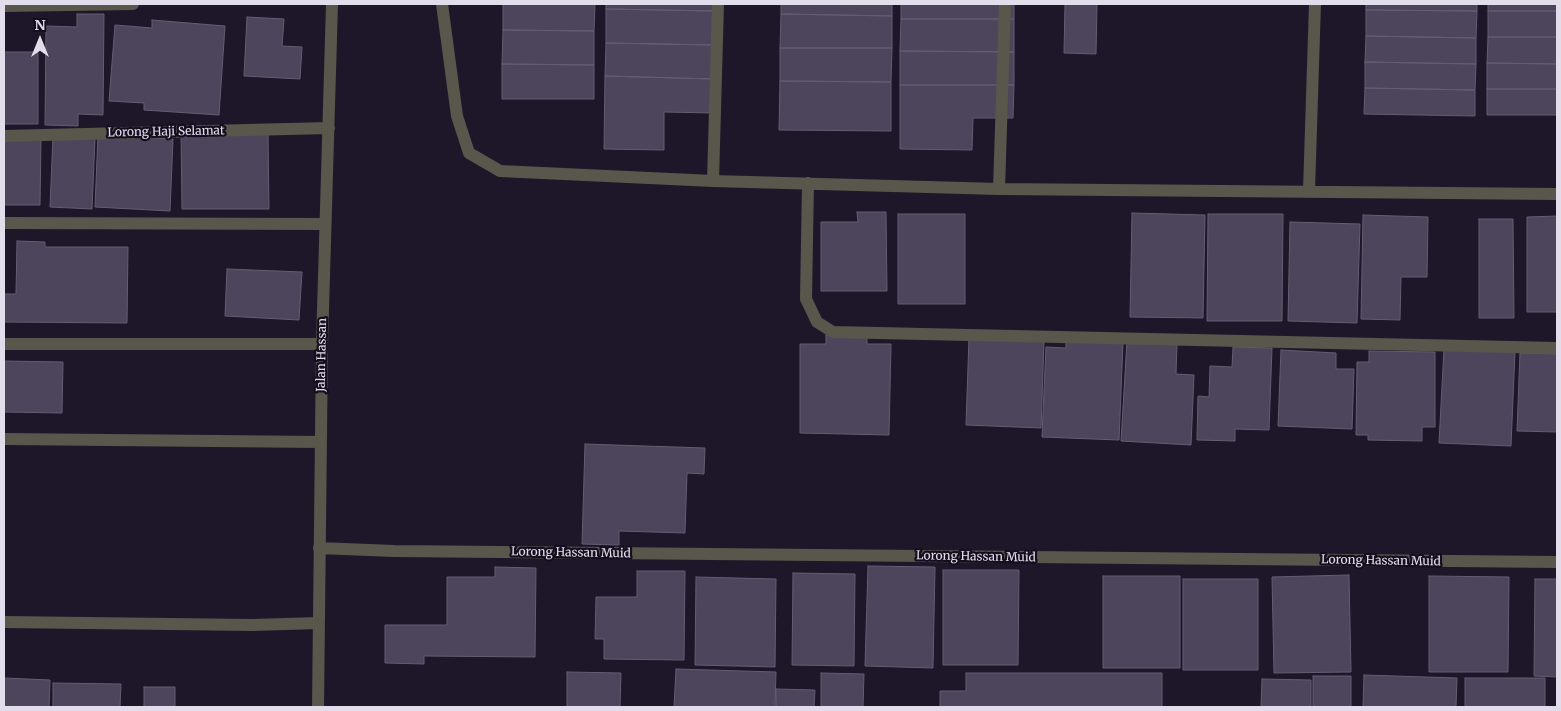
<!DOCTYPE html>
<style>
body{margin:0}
#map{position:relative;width:1561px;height:711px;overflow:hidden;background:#1e1729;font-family:Merriweather,serif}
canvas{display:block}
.frame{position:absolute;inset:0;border:5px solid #e1ddea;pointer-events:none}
.north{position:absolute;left:15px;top:15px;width:50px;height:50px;-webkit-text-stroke:4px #150e1f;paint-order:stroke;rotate:0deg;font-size:14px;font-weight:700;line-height:20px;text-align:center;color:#e1ddea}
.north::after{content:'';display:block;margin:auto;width:18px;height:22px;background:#e1ddea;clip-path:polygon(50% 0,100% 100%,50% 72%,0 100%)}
</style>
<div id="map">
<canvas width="1561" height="711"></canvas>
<div class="frame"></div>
<div class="north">N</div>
</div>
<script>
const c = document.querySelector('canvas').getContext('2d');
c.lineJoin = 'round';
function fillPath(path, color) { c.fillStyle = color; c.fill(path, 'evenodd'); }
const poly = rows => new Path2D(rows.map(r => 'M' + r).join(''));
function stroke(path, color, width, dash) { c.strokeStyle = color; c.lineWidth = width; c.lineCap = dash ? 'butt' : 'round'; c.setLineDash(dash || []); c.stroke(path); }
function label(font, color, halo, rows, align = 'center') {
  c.font = font + ' Merriweather,serif'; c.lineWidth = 4.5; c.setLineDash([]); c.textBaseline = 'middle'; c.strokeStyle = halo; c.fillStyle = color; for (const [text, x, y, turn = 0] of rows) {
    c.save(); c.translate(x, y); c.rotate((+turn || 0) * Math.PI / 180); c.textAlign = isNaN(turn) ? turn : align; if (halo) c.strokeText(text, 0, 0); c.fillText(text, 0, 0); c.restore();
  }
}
const building = poly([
 [503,4,595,4,594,31,503,30,503,4],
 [606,4,715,4,715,11,606,9,606,4],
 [781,4,892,4,892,16,781,14,781,4],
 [901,4,1014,4,1014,19,901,19,901,4],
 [1065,4,1097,4,1096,54,1064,53,1065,4],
 [1366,4,1477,4,1477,11,1366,10,1366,4],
 [1488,4,1557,4,1557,11,1488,11,1488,4],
 [606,9,715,11,714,45,606,43,606,9],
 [1366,10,1477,11,1476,38,1366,36,1366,10],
 [1488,11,1557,11,1557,37,1488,37,1488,11],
 [77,14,104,14,103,115,78,114,78,126,45,125,46,26,77,27,77,14],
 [781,14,892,16,892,48,780,48,781,14],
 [247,17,284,19,282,46,302,47,300,79,244,76,247,17],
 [901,19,1014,19,1014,52,900,51,901,19],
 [152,20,225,26,219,115,144,110,144,103,109,101,115,25,152,28,152,20],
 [503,30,594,31,594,65,502,64,503,30],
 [1366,36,1476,38,1476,64,1365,62,1366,36],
 [1488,37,1557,37,1557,64,1487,63,1488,37],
 [606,43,714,45,714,79,605,76,606,43],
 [780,48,892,48,891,82,780,81,780,48],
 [900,51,1014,52,1014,85,900,85,900,51],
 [4,52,38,52,38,124,4,124,4,52],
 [1365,62,1476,64,1475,90,1365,88,1365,62],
 [1487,63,1557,64,1557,89,1487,89,1487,63],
 [502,64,594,65,594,99,502,99,502,64],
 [605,76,714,79,713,113,664,112,664,150,604,149,605,76],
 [780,81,891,82,891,131,779,130,780,81],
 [900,85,1014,85,1013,118,973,118,972,150,900,149,900,85],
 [1365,88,1475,90,1475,116,1364,114,1365,88],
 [1487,89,1557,89,1557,115,1487,115,1487,89],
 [181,133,268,133,269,209,182,209,181,133],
 [98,135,173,139,170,211,95,207,98,135],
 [53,136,95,138,92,209,50,207,53,136],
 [4,138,41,139,40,205,4,205,4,138],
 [857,212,886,212,887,291,821,291,821,222,858,222,857,212],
 [1132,213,1205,215,1203,318,1130,317,1132,213],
 [898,214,965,214,965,304,898,304,898,214],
 [1208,214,1283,214,1282,321,1207,321,1208,214],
 [1363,215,1428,217,1427,277,1401,277,1400,320,1361,319,1363,215],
 [1557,216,1557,312,1527,312,1527,217,1557,216],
 [1479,219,1513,219,1514,318,1479,318,1479,219],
 [1290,222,1360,224,1357,323,1288,321,1290,222],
 [17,241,45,242,45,247,128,247,127,323,4,322,4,294,16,294,17,241],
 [227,269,302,272,299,320,225,316,227,269],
 [826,335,867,336,867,344,891,344,889,435,800,433,800,344,826,344,826,335],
 [969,338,1044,341,1041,428,966,425,969,338],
 [1066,341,1123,343,1119,440,1042,437,1046,347,1066,348,1066,341],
 [1127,341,1177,344,1176,374,1194,375,1191,445,1121,441,1127,341],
 [1233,347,1272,348,1269,430,1235,429,1235,441,1197,440,1198,396,1209,397,1210,366,1232,367,1233,347],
 [1444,348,1515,351,1511,446,1439,443,1444,348],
 [1281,350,1336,353,1336,369,1354,369,1352,429,1278,426,1281,350],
 [1369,351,1435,352,1435,427,1422,427,1422,441,1368,440,1368,435,1356,435,1357,362,1369,362,1369,351],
 [1520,353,1557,354,1557,432,1517,431,1520,353],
 [4,361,63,362,62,413,4,412,4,361],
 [585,444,705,448,704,474,687,473,685,533,619,531,619,545,582,544,585,444],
 [868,566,935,567,933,668,865,666,868,566],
 [495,567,536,568,535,657,424,656,424,664,385,663,385,625,447,625,447,577,495,577,495,567],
 [943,570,1019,570,1018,665,943,665,943,570],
 [637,571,685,571,684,660,604,659,604,639,595,639,596,597,637,597,637,571],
 [793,573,855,574,854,666,792,665,793,573],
 [1349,575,1351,672,1274,673,1272,577,1349,575],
 [1103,576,1180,576,1180,668,1103,668,1103,576],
 [1429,576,1509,577,1508,672,1429,672,1429,576],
 [696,577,776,579,775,667,695,665,696,577],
 [1183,579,1258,579,1258,670,1183,670,1183,579],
 [1535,579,1557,579,1557,677,1534,676,1535,579],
 [676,669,776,672,775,707,674,707,676,669],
 [567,672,621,673,620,707,567,707,567,672],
 [821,673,864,674,863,707,821,707,821,673],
 [966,673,1162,673,1162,707,940,707,940,691,966,691,966,673],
 [1364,675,1457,678,1456,707,1363,707,1364,675],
 [1313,676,1351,676,1351,707,1313,707,1313,676],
 [4,678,50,680,49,707,4,707,4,678],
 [1465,678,1545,678,1545,707,1465,707,1465,678],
 [1262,679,1311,680,1311,707,1261,707,1262,679],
 [53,683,121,684,120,707,53,707,53,683],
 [144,687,175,687,175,707,144,707,144,687],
 [776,689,815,690,814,707,776,707,776,689]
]);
fillPath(building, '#4d455b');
stroke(building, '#655d73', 1);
stroke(poly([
 [442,4,457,116,469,153,500,171,713,181,999,189,1557,194],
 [4,6,133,4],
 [4,136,329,128],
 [713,181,718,4],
 [808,183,806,299,817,322,833,332,1557,348],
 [999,189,1005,4],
 [1309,190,1315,4],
 [4,223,325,224],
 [4,344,322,344],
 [4,439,321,442],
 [319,548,394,551,1557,562],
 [4,622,252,625,319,623],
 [318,707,322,344,332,4]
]), '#59564c', 12);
label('12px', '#e1ddea', '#150e1f', [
 ["Lorong Haji Selamat",166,132,-1],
 ["Jalan Hassan",322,355,-89],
 ["Lorong Hassan Muid",571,553,1],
 ["Lorong Hassan Muid",976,557,1],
 ["Lorong Hassan Muid",1381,561,1]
]);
</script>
